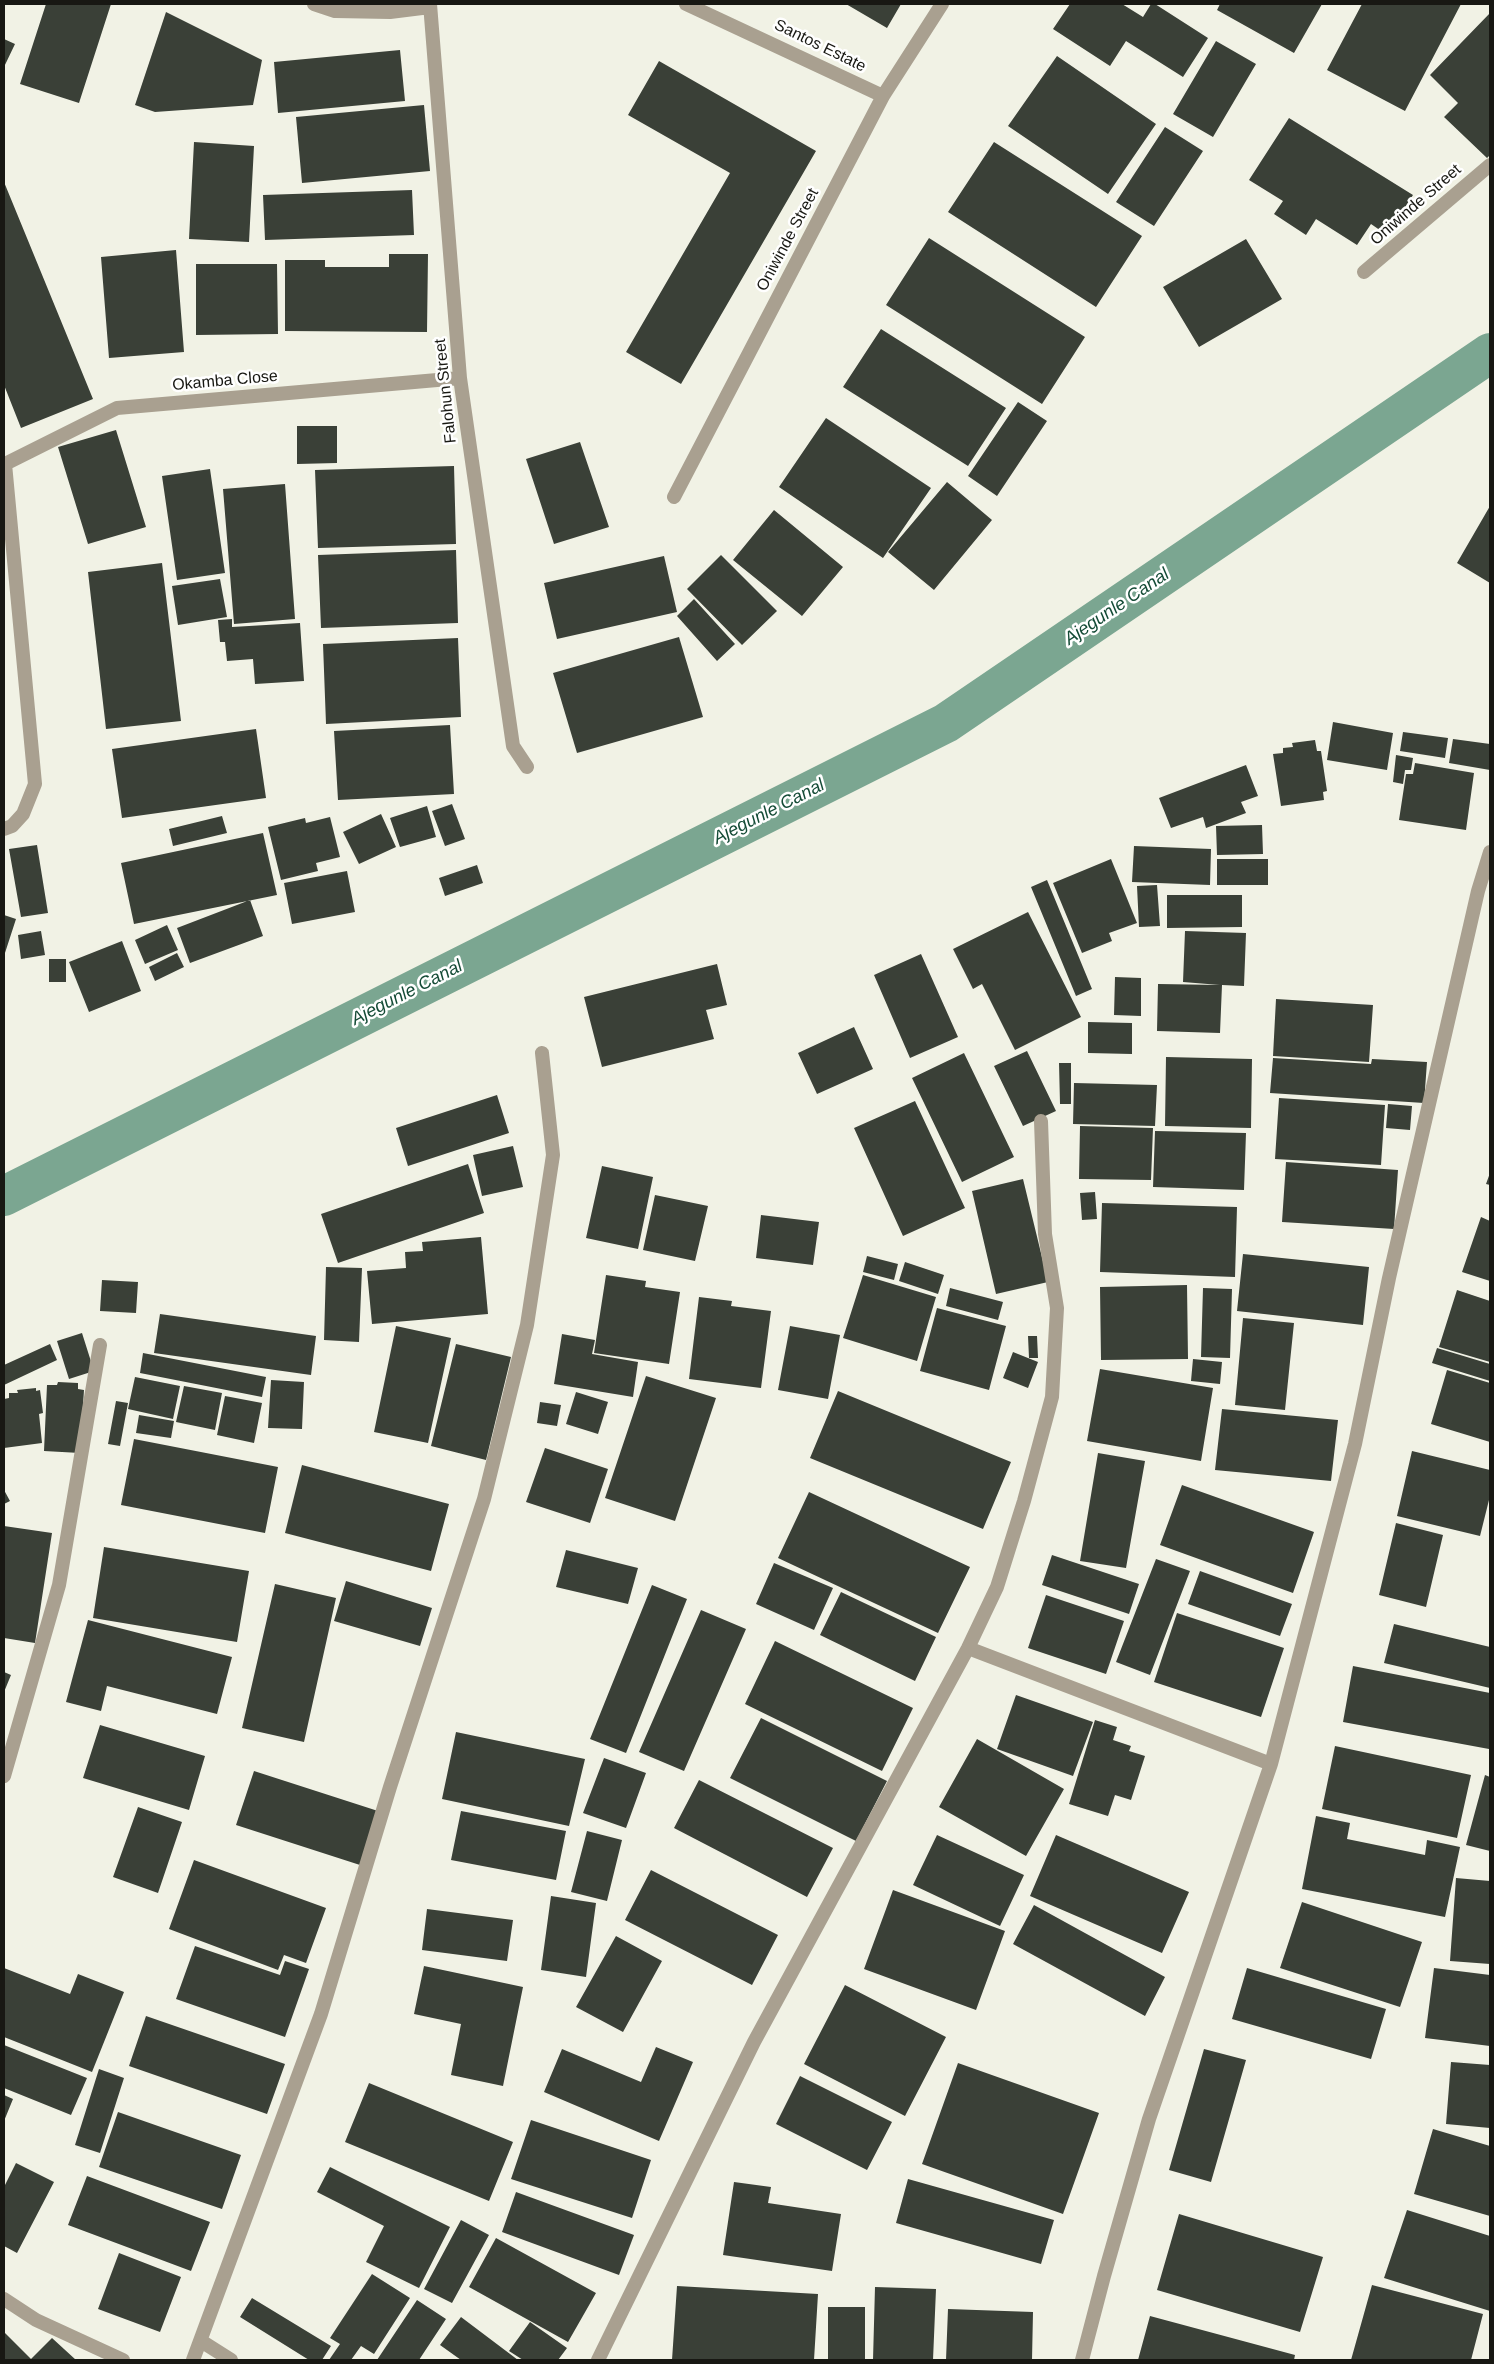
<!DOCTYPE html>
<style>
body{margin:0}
#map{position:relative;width:1494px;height:2364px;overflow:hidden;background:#f1f2e5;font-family:Arial,sans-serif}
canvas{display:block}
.frame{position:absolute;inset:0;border:5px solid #181813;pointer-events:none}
</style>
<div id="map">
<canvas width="1494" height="2364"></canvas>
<div class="frame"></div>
</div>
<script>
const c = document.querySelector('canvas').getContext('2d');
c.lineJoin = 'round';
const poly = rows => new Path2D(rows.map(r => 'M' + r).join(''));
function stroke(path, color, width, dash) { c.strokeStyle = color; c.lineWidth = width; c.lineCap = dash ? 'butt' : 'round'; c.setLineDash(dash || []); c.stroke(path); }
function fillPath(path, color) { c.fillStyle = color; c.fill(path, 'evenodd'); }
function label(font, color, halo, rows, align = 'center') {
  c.font = font + ' Arial,sans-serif'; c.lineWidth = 5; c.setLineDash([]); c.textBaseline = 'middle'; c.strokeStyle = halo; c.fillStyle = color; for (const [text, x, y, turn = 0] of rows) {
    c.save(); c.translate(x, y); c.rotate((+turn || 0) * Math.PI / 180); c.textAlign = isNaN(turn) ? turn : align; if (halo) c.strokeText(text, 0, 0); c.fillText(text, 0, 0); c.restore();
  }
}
stroke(poly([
 [4,1196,946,723,1490,353]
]), '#7ba691', 40);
fillPath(poly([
 [46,4,111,4,79,103,20,84],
 [846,4,901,4,887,28],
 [1070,4,1122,4,1143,17,1151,4,1155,4,1208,38,1183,77,1126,41,1110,66,1053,29],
 [1220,4,1322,4,1294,53,1217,10],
 [1362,4,1461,4,1405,111,1327,70],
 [166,12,262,60,253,105,155,112,135,105],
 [1490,13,1490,155,1487,158,1444,117,1458,103,1430,75],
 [4,39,15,44,4,67],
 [1216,41,1256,64,1213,137,1173,114],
 [400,50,405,101,278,113,274,62],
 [1057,56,1156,124,1108,194,1008,126],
 [659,61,816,151,681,384,626,352,730,173,628,115],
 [424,105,430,171,302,183,296,117],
 [1289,118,1413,195,1387,235,1371,224,1357,245,1316,219,1306,235,1274,214,1283,201,1249,180],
 [1165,127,1203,151,1154,226,1116,202],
 [194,142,254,146,249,242,189,239],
 [994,142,1142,236,1096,307,948,212],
 [4,182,93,399,21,428,4,385],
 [412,190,414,235,265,240,263,195],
 [929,238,1085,337,1042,404,886,305],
 [1246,239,1282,299,1199,347,1163,287],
 [176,250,184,352,109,358,101,257],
 [389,254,428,254,427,332,285,331,285,260,325,260,325,267,389,267],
 [196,264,277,264,278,334,196,335],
 [881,329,1006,408,968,466,843,387],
 [1018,402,1047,421,997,496,968,476],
 [826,418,931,488,883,558,779,487],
 [297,426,337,426,337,463,297,464],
 [116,430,146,527,88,544,58,447],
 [580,442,609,527,554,544,526,459],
 [454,466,456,544,318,548,315,470],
 [210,469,225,573,177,580,162,476],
 [947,482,992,520,934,590,888,552],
 [285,484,295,619,234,624,223,489],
 [1490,506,1490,583,1457,563],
 [774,510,843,567,802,616,733,560],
 [456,550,458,623,321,628,318,555],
 [721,555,777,611,742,645,687,589],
 [664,556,677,612,557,639,544,583],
 [162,563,181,721,106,729,88,572],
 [220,579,227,617,178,625,172,586],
 [694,599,735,644,717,661,677,616],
 [232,619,232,627,300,623,304,681,255,684,253,659,227,661,225,642,220,642,218,620],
 [679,637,703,717,577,753,553,673],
 [458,638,461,717,326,724,323,644],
 [1333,722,1393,733,1387,770,1327,760],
 [450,725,454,794,338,800,334,731],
 [256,729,266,798,122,818,112,749],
 [1403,732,1448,738,1445,758,1400,751],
 [1453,739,1490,744,1490,770,1449,763],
 [1315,740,1317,751,1321,751,1327,791,1323,792,1324,800,1281,806,1273,754,1283,753,1283,748,1293,747,1292,743],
 [1396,755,1413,758,1411,770,1405,770,1403,784,1393,782],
 [1415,763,1474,773,1466,830,1399,820,1406,774,1413,774],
 [1246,765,1258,796,1241,802,1246,813,1206,828,1203,817,1171,828,1159,798],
 [452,804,465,839,445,846,432,811],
 [427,806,436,837,400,847,390,818],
 [381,814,396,847,359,864,343,832],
 [222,816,227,833,173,846,169,829],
 [330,817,340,857,316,863,318,871,281,880,268,827,305,818,306,823],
 [1262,825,1263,854,1217,855,1216,826],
 [263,833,277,895,134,924,121,863],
 [37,845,48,913,21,917,9,849],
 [1134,846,1211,849,1210,885,1132,882],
 [1111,859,1137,923,1109,933,1112,941,1082,953,1053,883],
 [1217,859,1268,859,1268,885,1217,885],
 [477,865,483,883,445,896,439,878],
 [347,871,355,912,292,924,284,883],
 [1047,880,1092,989,1076,996,1031,887],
 [1157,885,1160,926,1139,927,1137,886],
 [1167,895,1242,895,1242,927,1167,928],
 [250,900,263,936,190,963,177,928],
 [1028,912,1081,1017,1015,1050,982,984,973,989,953,949],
 [4,915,16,919,4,956],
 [167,925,178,950,145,964,135,940],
 [41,931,45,955,21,959,18,935],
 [1185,931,1246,933,1244,986,1222,985,1220,1033,1157,1031,1158,984,1220,985,1183,982],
 [122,941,141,991,89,1012,69,962],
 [177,953,184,967,155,981,149,967],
 [921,954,958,1037,910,1058,874,975],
 [49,959,66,959,66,982,49,982],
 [717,964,727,1005,706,1010,714,1039,602,1067,584,997],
 [1115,977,1141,978,1141,1016,1114,1015],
 [1276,999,1373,1005,1369,1062,1273,1056],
 [1088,1022,1132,1023,1132,1054,1088,1053],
 [854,1027,873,1069,817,1094,798,1053],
 [1027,1051,1056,1111,1023,1126,994,1066],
 [964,1053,1014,1157,962,1182,912,1078],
 [1166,1057,1252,1059,1251,1128,1165,1126],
 [1273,1058,1371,1064,1372,1059,1427,1062,1424,1103,1270,1093],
 [1059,1063,1071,1063,1071,1104,1060,1104],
 [1074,1083,1157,1085,1155,1126,1073,1124],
 [497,1095,509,1133,408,1166,396,1128],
 [1279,1098,1385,1105,1381,1165,1275,1159],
 [915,1101,965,1208,903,1236,854,1128],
 [1388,1104,1412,1106,1410,1130,1386,1128],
 [1080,1126,1153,1128,1151,1180,1079,1179],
 [1155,1131,1246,1133,1244,1190,1153,1187],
 [513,1146,523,1187,482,1196,473,1155],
 [1286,1162,1398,1170,1394,1229,1282,1222],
 [468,1164,484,1213,338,1263,321,1214],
 [602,1166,653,1177,638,1249,586,1238],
 [1490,1173,1490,1185,1486,1184],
 [1023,1179,1048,1282,996,1294,972,1191],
 [1095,1192,1097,1219,1082,1220,1080,1193],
 [655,1195,708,1206,695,1261,643,1250],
 [1102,1203,1237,1207,1235,1277,1100,1272],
 [761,1215,819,1222,813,1265,756,1258],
 [1481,1217,1490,1221,1490,1281,1462,1272],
 [481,1237,488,1314,372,1324,367,1271,406,1268,405,1252,423,1251,422,1242],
 [1243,1254,1369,1267,1363,1325,1237,1311],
 [867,1256,898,1264,894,1280,863,1272],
 [905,1262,944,1275,938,1294,899,1281],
 [326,1267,362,1268,359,1342,324,1340],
 [606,1275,646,1281,645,1287,680,1292,669,1364,594,1353],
 [863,1275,936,1297,917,1361,843,1338],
 [102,1280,138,1282,136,1313,100,1311],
 [1187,1285,1188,1359,1101,1360,1100,1287],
 [950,1288,1003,1302,998,1320,946,1306],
 [1203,1288,1232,1289,1230,1358,1201,1357],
 [1457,1290,1490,1301,1490,1362,1439,1347],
 [699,1297,732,1301,731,1306,771,1311,761,1388,689,1379],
 [937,1308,1006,1326,989,1390,920,1371],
 [160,1314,316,1336,311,1375,154,1353],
 [1243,1318,1294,1323,1285,1410,1235,1405],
 [396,1326,451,1338,428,1443,374,1432],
 [790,1326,840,1335,828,1399,778,1390],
 [82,1333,94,1371,69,1379,57,1341],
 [562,1334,595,1340,592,1354,638,1362,633,1397,554,1384],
 [1028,1336,1037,1336,1038,1358,1029,1358],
 [50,1344,57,1360,4,1385,4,1365],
 [456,1344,511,1357,486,1460,431,1446],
 [1437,1348,1490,1364,1490,1381,1432,1363],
 [1013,1352,1038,1362,1028,1388,1003,1378],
 [143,1353,266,1377,262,1397,140,1373],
 [1193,1359,1222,1362,1220,1384,1191,1381],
 [1100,1369,1213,1388,1201,1461,1087,1441],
 [1447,1370,1490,1383,1490,1442,1431,1424],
 [646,1376,716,1398,675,1521,605,1498],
 [135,1377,180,1386,173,1419,128,1409],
 [271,1380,304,1382,302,1429,268,1428],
 [58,1382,78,1383,78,1389,84,1390,80,1453,44,1451,47,1385,57,1385],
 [184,1386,222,1393,215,1430,176,1422],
 [36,1388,36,1391,40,1390,43,1413,39,1414,42,1443,4,1448,4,1399,9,1398,9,1393,18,1393,17,1390],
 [838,1391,1011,1462,983,1529,810,1458],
 [576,1392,608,1402,598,1434,566,1424],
 [225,1396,262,1403,254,1443,217,1435],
 [116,1401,128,1403,120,1446,108,1444],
 [540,1402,561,1405,557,1426,537,1423],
 [1222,1409,1338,1420,1331,1481,1215,1470],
 [139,1415,174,1421,171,1438,136,1433],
 [134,1439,278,1467,265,1533,121,1505],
 [545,1448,608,1469,590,1523,526,1502],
 [1412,1451,1490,1470,1490,1496,1480,1536,1397,1516],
 [1098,1453,1145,1461,1126,1568,1080,1561],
 [302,1465,449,1504,431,1571,285,1533],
 [1182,1485,1314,1532,1293,1593,1160,1545],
 [4,1490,10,1501,4,1504],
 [809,1492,970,1567,938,1633,778,1558],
 [1396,1523,1443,1535,1426,1607,1379,1595],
 [4,1526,52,1533,35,1643,4,1638],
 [104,1547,249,1571,237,1642,93,1618],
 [566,1550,638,1568,628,1604,556,1587],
 [1052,1555,1139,1584,1129,1614,1042,1585],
 [1156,1559,1190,1571,1150,1675,1116,1662],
 [774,1563,833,1588,814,1630,756,1604],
 [1200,1571,1292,1604,1280,1636,1188,1604],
 [346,1581,432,1608,420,1646,334,1621],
 [275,1584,336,1598,304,1742,242,1728],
 [652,1585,687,1599,626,1753,590,1739],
 [841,1592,936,1637,915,1681,820,1635],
 [1046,1595,1124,1621,1106,1674,1028,1648],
 [701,1610,746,1629,684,1771,639,1752],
 [1177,1613,1284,1648,1261,1717,1154,1682],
 [88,1620,232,1657,217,1714,107,1686,101,1711,66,1702],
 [1394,1624,1490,1647,1490,1688,1384,1663],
 [775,1641,913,1708,882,1771,745,1704],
 [1353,1666,1490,1693,1489,1749,1343,1722],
 [4,1672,11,1675,4,1692],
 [1016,1695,1093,1722,1073,1776,997,1749],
 [761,1718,887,1781,856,1841,730,1778],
 [1095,1720,1117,1727,1113,1740,1131,1746,1129,1751,1145,1756,1131,1800,1115,1795,1108,1816,1069,1804],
 [100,1725,205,1756,189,1810,83,1778],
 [456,1732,585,1759,569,1826,442,1799],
 [977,1739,1064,1789,1026,1856,939,1807],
 [1335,1746,1471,1775,1457,1838,1322,1809],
 [604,1758,646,1773,626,1828,583,1813],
 [254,1771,378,1811,360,1865,236,1825],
 [1485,1775,1490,1777,1490,1851,1466,1845],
 [699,1780,833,1848,807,1897,674,1828],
 [138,1807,182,1822,158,1893,113,1877],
 [461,1811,566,1831,556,1880,451,1860],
 [1316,1816,1350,1823,1347,1839,1425,1855,1427,1840,1460,1847,1445,1917,1302,1889],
 [587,1831,622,1840,607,1901,571,1892],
 [937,1835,1024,1875,1000,1926,913,1885],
 [1056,1835,1189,1892,1162,1953,1030,1896],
 [194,1860,326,1908,306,1963,284,1955,278,1970,169,1929],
 [651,1870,778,1935,752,1985,625,1920],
 [1456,1878,1490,1881,1490,1964,1450,1961],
 [893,1890,1005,1931,976,2010,864,1969],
 [551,1896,596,1903,586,1977,541,1970],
 [1302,1902,1422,1942,1400,2007,1280,1968],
 [1034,1905,1165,1977,1145,2016,1013,1944],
 [427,1909,513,1920,507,1961,422,1950],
 [616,1936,662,1961,623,2032,576,2007],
 [195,1946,280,1975,285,1961,309,1969,285,2037,176,1999],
 [424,1966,523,1987,503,2086,451,2075,461,2024,414,2014],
 [4,1968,70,1994,78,1974,124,1992,92,2072,4,2037],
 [1247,1968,1386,2009,1371,2059,1232,2019],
 [1434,1968,1490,1975,1490,2046,1425,2038],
 [845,1985,946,2037,905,2116,804,2064],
 [146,2016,285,2064,267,2114,129,2066],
 [4,2045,87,2078,71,2115,4,2088],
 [656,2047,693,2062,659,2141,544,2092,562,2049,641,2082],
 [1204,2049,1246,2060,1211,2182,1169,2170],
 [1451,2062,1490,2065,1490,2128,1446,2124],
 [958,2063,1099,2113,1063,2214,922,2164],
 [99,2069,124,2078,100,2153,75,2145],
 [800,2076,892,2122,867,2170,776,2124],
 [369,2083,513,2142,489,2201,345,2142],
 [4,2095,13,2099,4,2121],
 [118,2112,241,2155,222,2209,99,2167],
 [531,2120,651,2160,632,2218,511,2179],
 [1433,2129,1490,2146,1490,2216,1414,2194],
 [16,2163,54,2182,17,2253,4,2246,4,2187],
 [330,2167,450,2227,419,2288,366,2262,384,2226,317,2192],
 [87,2176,210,2222,191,2271,68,2225],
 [908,2179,1054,2220,1041,2264,896,2223],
 [734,2182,771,2187,768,2203,841,2214,832,2271,723,2255],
 [516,2192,634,2235,619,2275,502,2232],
 [1407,2210,1490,2236,1490,2311,1384,2278],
 [1179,2214,1323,2257,1300,2332,1157,2290],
 [461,2220,489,2235,452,2303,424,2289],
 [496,2238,596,2293,568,2342,469,2287],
 [119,2253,181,2277,160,2332,98,2309],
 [372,2274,410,2298,374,2354,361,2346,351,2360,329,2360,340,2344,330,2338],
 [1372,2285,1483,2314,1471,2360,1351,2360],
 [677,2286,818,2294,814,2360,672,2360],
 [875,2287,936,2289,933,2360,873,2360],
 [252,2298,331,2346,322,2360,309,2360,240,2317],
 [417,2300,446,2319,419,2360,377,2360],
 [828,2307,865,2307,865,2360,828,2360],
 [948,2309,1033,2312,1032,2360,946,2360],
 [1150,2316,1295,2355,1294,2360,1138,2360],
 [461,2317,518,2360,461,2360,440,2345],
 [530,2322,567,2348,558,2360,523,2360,509,2351],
 [4,2332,31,2359,52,2338,76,2360,4,2360]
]), '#3a4037');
stroke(poly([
 [314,4,335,11,390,12,430,7],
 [430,4,460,378,513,746,527,767],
 [686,4,883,96],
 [1364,272,1490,165],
 [674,497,883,96,942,4],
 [4,829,12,826,23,814,35,784,5,464,117,408,460,378],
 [968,1648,1271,1764],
 [4,1776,59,1585,100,1345],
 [4,2299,36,2320,123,2360],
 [201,2341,231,2360],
 [193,2360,321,2014,390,1787,484,1499,527,1325,553,1155,542,1053],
 [598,2360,754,2042,968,1648,997,1587,1024,1501,1052,1397,1057,1308,1045,1234,1041,1121],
 [1082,2360,1104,2276,1149,2119,1271,1764,1355,1444,1389,1278,1478,891,1490,852]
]), '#a9a090', 14);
label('16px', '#181813', '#fff', [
 ["Santos Estate",820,46,26],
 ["Oniwinde Street",1416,205,-41],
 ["Oniwinde Street",788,240,-62],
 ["Okamba Close",225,381,-5],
 ["Falohun Street",446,391,-96]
]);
label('italic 18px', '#144b36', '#fff', [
 ["Ajegunle Canal",1117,607,-34],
 ["Ajegunle Canal",769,812,-27],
 ["Ajegunle Canal",407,993,-27]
]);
</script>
